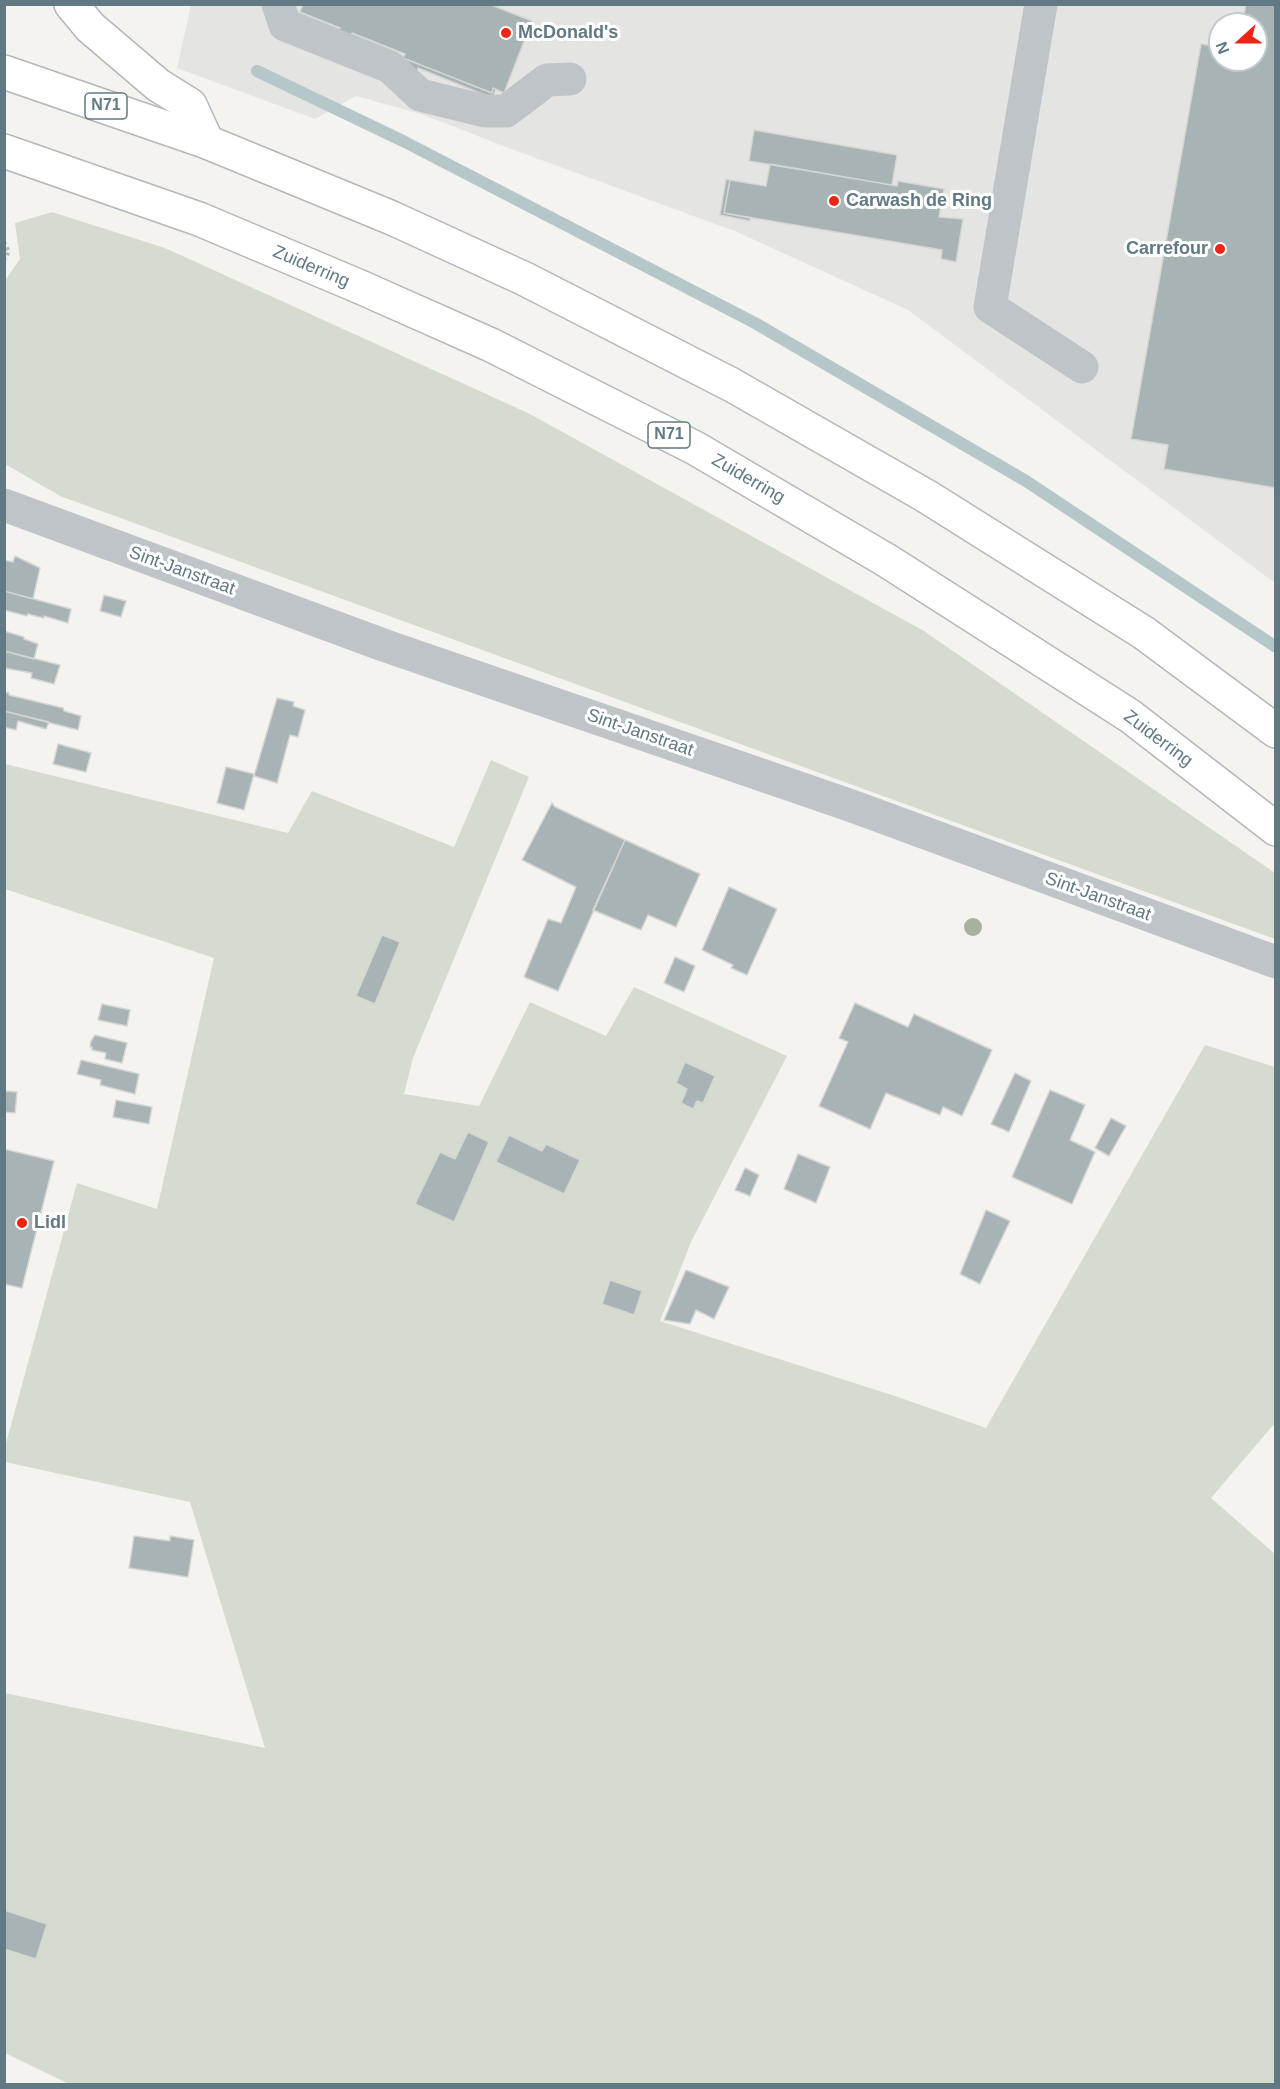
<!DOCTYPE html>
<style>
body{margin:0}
#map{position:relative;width:1280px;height:2089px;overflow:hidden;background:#f4f3ef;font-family:Helvetica,sans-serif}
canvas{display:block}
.frame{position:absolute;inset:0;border:6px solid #617983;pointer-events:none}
.north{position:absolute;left:1208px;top:12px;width:60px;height:60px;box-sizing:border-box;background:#fff;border:2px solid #c0c9cd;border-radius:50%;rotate:249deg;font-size:16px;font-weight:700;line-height:24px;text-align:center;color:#617983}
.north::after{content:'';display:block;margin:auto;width:21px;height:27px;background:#ef2414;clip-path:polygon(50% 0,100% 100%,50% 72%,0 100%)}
</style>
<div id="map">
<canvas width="1280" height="2089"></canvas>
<div class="frame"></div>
<div class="north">N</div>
</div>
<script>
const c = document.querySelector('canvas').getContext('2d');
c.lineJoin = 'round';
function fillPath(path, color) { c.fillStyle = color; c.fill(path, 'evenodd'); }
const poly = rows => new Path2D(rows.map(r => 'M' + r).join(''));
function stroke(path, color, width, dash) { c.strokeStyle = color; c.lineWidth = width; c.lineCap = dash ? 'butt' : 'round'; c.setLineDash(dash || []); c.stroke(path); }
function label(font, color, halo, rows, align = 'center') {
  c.font = font + ' Helvetica,sans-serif'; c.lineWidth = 6; c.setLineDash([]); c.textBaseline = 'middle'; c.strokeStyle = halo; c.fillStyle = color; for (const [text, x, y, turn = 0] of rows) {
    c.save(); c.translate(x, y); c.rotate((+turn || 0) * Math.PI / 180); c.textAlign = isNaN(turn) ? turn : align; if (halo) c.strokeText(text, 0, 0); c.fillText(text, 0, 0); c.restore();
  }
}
fillPath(poly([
 [191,5,1275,5,1275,583,908,310,737,232,506,147,424,115,356,96,315,119,177,68],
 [1220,24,1256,24,1256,60,1220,60]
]), '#e4e5e3');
fillPath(poly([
 [52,212,165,248,528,413,924,631,1275,873,1275,939,60,496,5,464,4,282,20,259,15,223],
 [491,760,529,777,413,1058,404,1094,479,1106,530,1002,606,1036,634,987,787,1056,691,1242,660,1321,898,1397,986,1428,1205,1045,1275,1067,1275,1423,1211,1498,1275,1554,1275,2084,69,2084,5,2053,5,1693,265,1748,190,1502,5,1462,5,1447,77,1183,157,1209,214,958,5,889,5,764,288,833,312,791,454,847]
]), '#d6dbd0');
stroke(poly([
 [257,71,403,141,755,323,1026,481,1276,647]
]), '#b6c7c9', 12);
const building = poly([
 [303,4,489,4,532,21,504,93,493,88,492,93,403,58,405,54,352,33,350,37,338,33,340,28,300,12,303,4],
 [1246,4,1276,4,1276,488,1164,469,1168,445,1131,439,1201,44,1220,47,1220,60,1256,60,1256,24,1242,24,1246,4],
 [403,58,492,93,493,88,496,89,492,98,418,68,415,74,403,58],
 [754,130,897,155,892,185,749,161,754,130],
 [770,164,897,186,898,181,944,189,939,217,963,219,956,262,941,259,942,250,724,213,730,180,766,186,770,164],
 [726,179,730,180,724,213,750,218,750,221,720,215,726,179],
 [15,556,40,568,33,599,4,591,4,560,13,562,15,556],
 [4,591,71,609,68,623,44,616,44,618,28,614,27,616,4,610,4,591],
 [104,595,126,601,121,617,100,611,104,595],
 [4,631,24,637,24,639,38,644,34,659,4,651,4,631],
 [4,651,60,665,54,684,31,678,32,673,4,668,4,651],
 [4,692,9,693,9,695,63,708,64,711,81,716,78,730,4,711,4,692],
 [277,698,294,702,293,706,305,710,298,737,290,735,277,783,254,776,277,698],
 [4,711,49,722,46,729,18,721,16,730,4,727,4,711],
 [58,744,91,753,86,772,53,764,58,744],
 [226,767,254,774,244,810,217,803,226,767],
 [552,803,555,807,625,840,558,991,524,977,548,919,561,923,576,887,522,860,552,803],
 [625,840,700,874,676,927,648,915,641,930,593,910,625,840],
 [729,887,777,909,747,975,731,968,733,965,702,950,729,887],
 [382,935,400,942,375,1004,356,996,382,935],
 [675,957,695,966,684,992,664,983,675,957],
 [855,1003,908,1027,914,1014,992,1050,962,1116,943,1107,940,1115,886,1093,870,1129,819,1106,848,1042,839,1038,855,1003],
 [102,1004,130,1010,127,1026,98,1020,102,1004],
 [95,1035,127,1043,122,1063,105,1059,106,1053,92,1050,92,1047,90,1047,91,1041,95,1035],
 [81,1060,139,1074,135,1094,100,1085,101,1080,77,1074,81,1060],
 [685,1062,715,1076,703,1103,697,1101,693,1109,681,1103,687,1089,676,1083,685,1062],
 [1015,1073,1031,1081,1009,1132,991,1124,1015,1073],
 [1050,1090,1085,1105,1070,1140,1095,1152,1072,1204,1012,1177,1050,1090],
 [4,1091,17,1092,15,1113,4,1112,4,1091],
 [116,1100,152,1107,149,1124,113,1117,116,1100],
 [1111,1118,1126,1126,1109,1156,1095,1148,1111,1118],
 [468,1132,489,1142,454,1222,415,1204,440,1152,455,1159,468,1132],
 [509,1135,542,1151,546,1144,580,1160,564,1194,496,1162,509,1135],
 [4,1149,54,1161,22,1288,4,1284,4,1149],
 [798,1154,830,1167,816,1203,784,1189,798,1154],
 [745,1168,759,1175,750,1196,735,1190,745,1168],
 [986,1210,1010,1221,980,1284,960,1274,986,1210],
 [686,1270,729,1287,714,1319,696,1310,690,1324,664,1320,686,1270],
 [610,1280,642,1291,634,1315,602,1304,610,1280],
 [134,1536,170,1541,170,1536,194,1540,188,1577,129,1568,134,1536],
 [4,1910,47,1924,36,1959,4,1949,4,1910]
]);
fillPath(building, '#a7b3b5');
stroke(building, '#d5d5d2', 1.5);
const major = poly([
 [71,4,90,27,158,85,190,105,207,142]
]);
const highway = poly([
 [4,72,207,142,392,218,525,279,732,385,926,496,1144,633,1276,731],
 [4,151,199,219,358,286,491,345,695,448,886,560,1130,716,1276,829]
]);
stroke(major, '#b2b8ba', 36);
stroke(highway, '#b3b8ba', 36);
stroke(poly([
 [4,242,9,252,4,260]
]), '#b8bcbe', 4, [3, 3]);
stroke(poly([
 [278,4,285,25,390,67,420,95,485,111,506,111,547,80,570,79],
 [1041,4,990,307,1082,367],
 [4,505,386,646,852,806,1276,962]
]), '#bec4c7', 33);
stroke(major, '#fff', 33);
stroke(highway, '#fff', 33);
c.fillStyle = '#a8b0a0';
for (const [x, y] of [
 [973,927]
]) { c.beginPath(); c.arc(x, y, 9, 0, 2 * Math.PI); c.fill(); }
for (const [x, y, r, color] of [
 [506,33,6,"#ef2414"],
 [834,201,6,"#ef2414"],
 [1220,249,6,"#ef2414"],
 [22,1223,6,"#ef2414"]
]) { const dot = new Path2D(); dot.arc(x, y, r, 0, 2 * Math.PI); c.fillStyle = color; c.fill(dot); stroke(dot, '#fff', 2); }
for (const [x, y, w] of [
 [106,106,42],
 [669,435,42]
]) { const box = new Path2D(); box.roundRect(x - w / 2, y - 13, w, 26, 4.5); c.fillStyle = '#fff'; c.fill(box); stroke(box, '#617983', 1.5); }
label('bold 16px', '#617983', null, [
 ["N71",106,106],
 ["N71",669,435]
]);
label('bold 18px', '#617983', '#fff', [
 ["McDonald's",518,33],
 ["Carwash de Ring",846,201],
 ["Carrefour",1208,249,"right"],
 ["Lidl",34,1223]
], 'left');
label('18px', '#617983', '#fff', [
 ["Zuiderring",311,267,23],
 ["Zuiderring",748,479,30],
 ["Sint-Janstraat",182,571,20],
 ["Sint-Janstraat",640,733,19],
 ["Zuiderring",1158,739,37],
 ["Sint-Janstraat",1098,897,20]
]);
</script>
